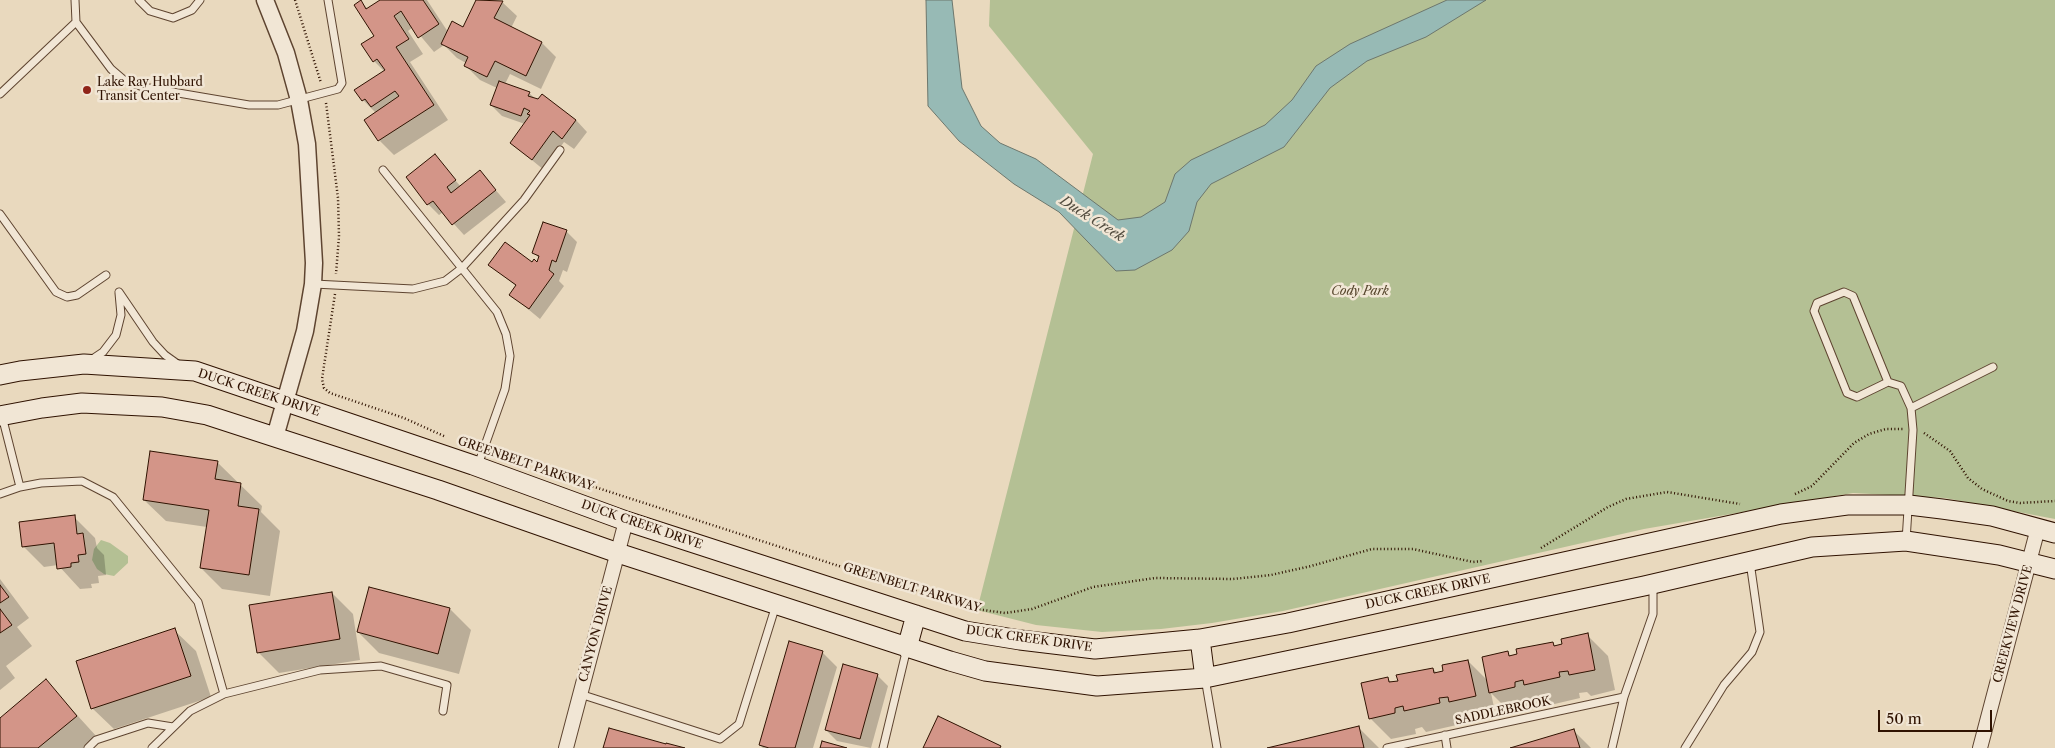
<!DOCTYPE html>
<style>
body{margin:0}
#map{position:relative;width:2055px;height:748px;overflow:hidden;background:#e9d9be;font-family:"Libre Caslon Text",serif}
canvas{display:block}
.scale{position:absolute;left:1878px;top:710px;width:114px;height:22px;box-sizing:border-box;border:2px solid #2f1201;border-top:0;padding-left:6px;font-size:15px;line-height:18px;white-space:nowrap;color:#2f1201;-webkit-text-stroke:4px #f1e6d5;paint-order:stroke}
</style>
<div id="map">
<canvas width="2055" height="748"></canvas>
<div class="scale">50 m</div>
</div>
<script>
const c = document.querySelector('canvas').getContext('2d');
c.lineJoin = 'round';
function fillPath(path, color) { c.fillStyle = color; c.fill(path, 'evenodd'); }
const poly = rows => new Path2D(rows.map(r => 'M' + r).join(''));
function stroke(path, color, width, dash) { c.strokeStyle = color; c.lineWidth = width; c.lineCap = dash ? 'butt' : 'round'; c.setLineDash(dash || []); c.stroke(path); }
function label(font, color, halo, rows, align = 'center') {
  c.font = font + ' "Libre Caslon Text",serif'; c.lineWidth = 5; c.setLineDash([]); c.textBaseline = 'middle'; c.strokeStyle = halo; c.fillStyle = color; for (const [text, x, y, turn = 0] of rows) {
    c.save(); c.translate(x, y); c.rotate((+turn || 0) * Math.PI / 180); c.textAlign = isNaN(turn) ? turn : align; if (halo) c.strokeText(text, 0, 0); c.fillText(text, 0, 0); c.restore();
  }
}
fillPath(poly([
 [990,0,2055,0,2055,519,1945,498,1853,493,1644,529,1283,611,1212,623,1161,629,1102,632,1036,625,977,610,1093,154,989,26],
 [101,540,110,543,128,556,128,563,114,576,104,574,97,569,92,560,94,549]
]), '#b4c094');
const water = poly([
 [926,0,952,0,962,88,981,126,1000,143,1036,159,1118,220,1141,217,1165,202,1175,174,1191,160,1265,125,1292,100,1316,66,1350,44,1447,0,1486,0,1426,37,1367,61,1330,88,1284,147,1211,184,1197,202,1189,231,1172,250,1135,270,1116,271,1059,212,1014,184,959,141,928,106,926,0]
]);
fillPath(water, '#97bab5');
stroke(water, '#6d776d', 1);
fillPath(poly([
 [382,0,427,0,448,32,464,28,477,0,502,2,517,16,511,28,542,43,556,57,541,89,510,74,505,84,529,93,538,101,542,96,576,120,587,132,574,149,564,142,544,170,511,143,525,124,502,116,491,105,497,88,480,80,465,65,466,63,457,58,444,45,434,52,413,27,408,31,423,54,410,62,448,120,394,155,379,140,365,120,376,113,363,100,385,72,374,61,375,37,361,2,368,9],
 [435,156,461,187,480,172,506,202,464,235,443,212,439,215,428,204,408,177],
 [566,231,577,242,567,272,563,270,559,281,564,286,540,319,511,295,517,287,490,265,538,264,540,259,534,253],
 [217,462,262,506,261,512,280,531,270,596,222,589,201,568,207,527,166,521,144,500],
 [74,517,95,538,97,548,104,555,106,575,98,576,99,583,91,584,92,588,80,589,58,565,44,567,23,546],
 [0,579,29,618,17,627,32,646,6,666,15,678,0,690],
 [332,593,353,614,360,660,279,673,258,652],
 [450,609,471,630,459,674,379,653,358,632],
 [174,630,196,651,211,697,114,729,92,708],
 [1587,635,1608,656,1615,690,1591,696,1587,692,1579,693,1580,698,1546,706,1542,701,1535,703,1536,708,1511,713,1491,693,1496,717,1471,722,1467,718,1460,719,1461,724,1426,732,1422,727,1415,729,1416,734,1391,739,1370,718,1387,678,1392,683,1399,681,1433,669,1437,673,1444,672,1468,661,1488,681,1507,653,1512,657,1552,643,1556,647],
 [822,652,837,667,813,748,763,748,760,745],
 [877,675,888,686,871,748,837,741,826,730],
 [46,681,97,737,84,748,0,748,0,720],
 [1358,727,1379,748,1272,748],
 [1574,731,1591,748,1514,748]
]), '#0003');
const building = poly([
 [361,0,366,9,380,0,423,0,439,24,418,38,401,11,394,16,409,39,396,47,434,105,378,141,364,120,399,96,395,91,371,107,365,99,362,101,354,90,385,70,377,59,373,62,361,44,374,36,354,5,361,0],
 [476,0,503,1,494,18,542,42,526,76,495,61,487,77,464,66,468,57,441,44,452,21,463,27,476,0],
 [499,81,530,92,528,96,538,99,542,94,576,120,562,139,553,131,532,160,510,143,530,115,527,114,530,111,524,108,521,116,490,105,499,81],
 [435,154,456,180,447,187,451,193,480,170,496,190,452,225,433,201,427,205,406,177,435,154],
 [543,222,567,230,556,262,552,260,549,270,554,274,529,309,509,295,516,285,488,265,505,242,532,262,534,259,537,262,539,256,532,253,543,222],
 [150,451,218,461,215,479,241,483,238,506,259,509,249,575,200,568,209,510,143,500,150,451],
 [75,515,77,534,83,533,86,554,78,555,79,562,71,563,71,567,57,569,54,543,22,547,19,522,75,515],
 [0,585,9,597,0,603,0,585],
 [369,587,450,608,438,654,357,632,369,587],
 [332,592,340,639,257,653,249,605,332,592],
 [0,609,12,625,0,633,0,609],
 [175,628,191,676,91,709,76,661,175,628],
 [1588,633,1595,670,1569,675,1568,671,1559,672,1560,677,1524,685,1523,680,1515,682,1515,687,1489,693,1482,657,1508,651,1509,656,1517,654,1516,649,1553,642,1554,646,1562,644,1561,639,1588,633],
 [789,641,823,651,795,748,769,748,759,745,789,641],
 [1468,660,1476,696,1449,702,1448,697,1439,698,1440,703,1404,711,1403,706,1395,708,1395,713,1369,719,1361,683,1388,677,1389,682,1398,681,1396,675,1433,668,1434,673,1443,671,1442,665,1468,660],
 [843,664,878,674,860,739,825,730,843,664],
 [46,679,77,716,38,748,0,748,0,718,46,679],
 [938,716,1001,746,1000,748,923,748,938,716],
 [1359,726,1364,748,1267,748,1359,726],
 [609,728,666,744,666,743,685,748,603,748,609,728],
 [1574,729,1580,748,1510,748,1574,729],
 [822,741,847,748,820,748,822,741]
]);
fillPath(building, '#d39588');
stroke(building, '#2f1201', 1);
const service = poly([
 [75,0,76,22,111,69,125,81,143,87,249,105,278,105,338,89,342,83,328,0],
 [139,0,150,11,173,18,192,10,200,0],
 [0,94,76,22],
 [383,170,497,312,506,334,510,356,505,389,478,465],
 [0,214,56,292,67,297,77,295,106,275],
 [314,284,413,289,445,281,462,268,524,200,560,150],
 [119,292,153,342,165,355,179,365],
 [91,360,103,352,116,335,121,315,119,293],
 [1888,382,1853,296,1844,292,1817,303,1814,311,1847,393,1857,397,1888,382,1901,386,1911,408,1913,430,1906,541],
 [1911,408,1993,367],
 [2,416,20,487,41,483,82,481,113,497,198,602,224,694,190,711,152,748],
 [0,494,20,487],
 [1205,678,1217,748],
 [224,694,320,670,381,666,447,685,443,711],
 [580,694,720,739,739,724,776,605],
 [1445,735,1447,748],
 [88,748,96,740,148,723,173,727],
 [883,748,907,648],
 [1387,748,1624,697],
 [1612,748,1624,697,1653,614,1653,585],
 [1685,748,1724,685,1752,652,1760,632,1750,562]
]);
const minor = poly([
 [566,748,626,521],
 [1980,748,2038,528]
]);
const tertiary = poly([
 [265,0,286,53,299,100,307,144,314,263,313,284,305,331,275,437]
]);
const secondary = poly([
 [0,375,20,371,84,364,195,371,473,465,626,521,965,631,1020,640,1095,649,1200,639,1288,623,1781,514,1847,505,1909,505,1942,509,1992,516,2055,533],
 [0,416,42,408,82,403,162,407,207,415,438,490,618,553,950,661,985,671,1097,686,1205,678,1644,586,1812,547,1906,541,1999,555,2055,569],
 [1200,639,1205,678],
 [907,648,916,615]
]);
stroke(service, '#5e4430', 9);
stroke(minor, '#5e4430', 16);
stroke(tertiary, '#5e4430', 19);
stroke(secondary, '#2f1201', 21);
stroke(poly([
 [295,0,321,83],
 [326,103,338,198,339,236,336,274],
 [335,294,322,379,324,388,330,393,404,418,446,437],
 [1924,433,1950,451,1968,478,1982,489,2008,501,2020,503,2055,501],
 [536,468,947,601,976,609,1005,613,1032,609,1093,587,1155,578,1233,579,1271,575,1311,566,1372,549,1413,549,1473,562,1483,561],
 [1795,494,1812,486,1854,443,1869,434,1886,429,1904,429],
 [1541,548,1608,507,1626,499,1667,492,1740,504]
]), '#2f1201', 2.5, [1, 2.5]);
stroke(service, '#f1e6d5', 7);
stroke(minor, '#f1e6d5', 14);
stroke(tertiary, '#f1e6d5', 16);
stroke(secondary, '#f1e6d5', 19);
for (const [x, y, r, color] of [
 [87,90,5,"#8f2418"]
]) { const dot = new Path2D(); dot.arc(x, y, r, 0, 2 * Math.PI); c.fillStyle = color; c.fill(dot); stroke(dot, '#f1e6d5', 2); }
label('12px', '#2f1201', '#f1e6d5', [
 ["Lake Ray Hubbard",97,83],
 ["Transit Center",97,97]
], 'left');
label('italic 12px', '#57462d', '#f1e6d5', [
 ["Cody Park",1360,292]
]);
label('12px', '#2f1201', '#f1e6d5', [
 ["DUCK CREEK DRIVE",259,393,18],
 ["GREENBELT PARKWAY",526,464,19],
 ["DUCK CREEK DRIVE",642,525,19],
 ["GREENBELT PARKWAY",912,588,17],
 ["DUCK CREEK DRIVE",1428,592,-12],
 ["CREEKVIEW DRIVE",2013,624,-75],
 ["CANYON DRIVE",596,634,-75],
 ["DUCK CREEK DRIVE",1029,639,8],
 ["SADDLEBROOK",1503,711,-12]
]);
label('italic 14px', '#534d40', '#f1e6d5', [
 ["Duck Creek",1092,219,32]
]);
</script>
